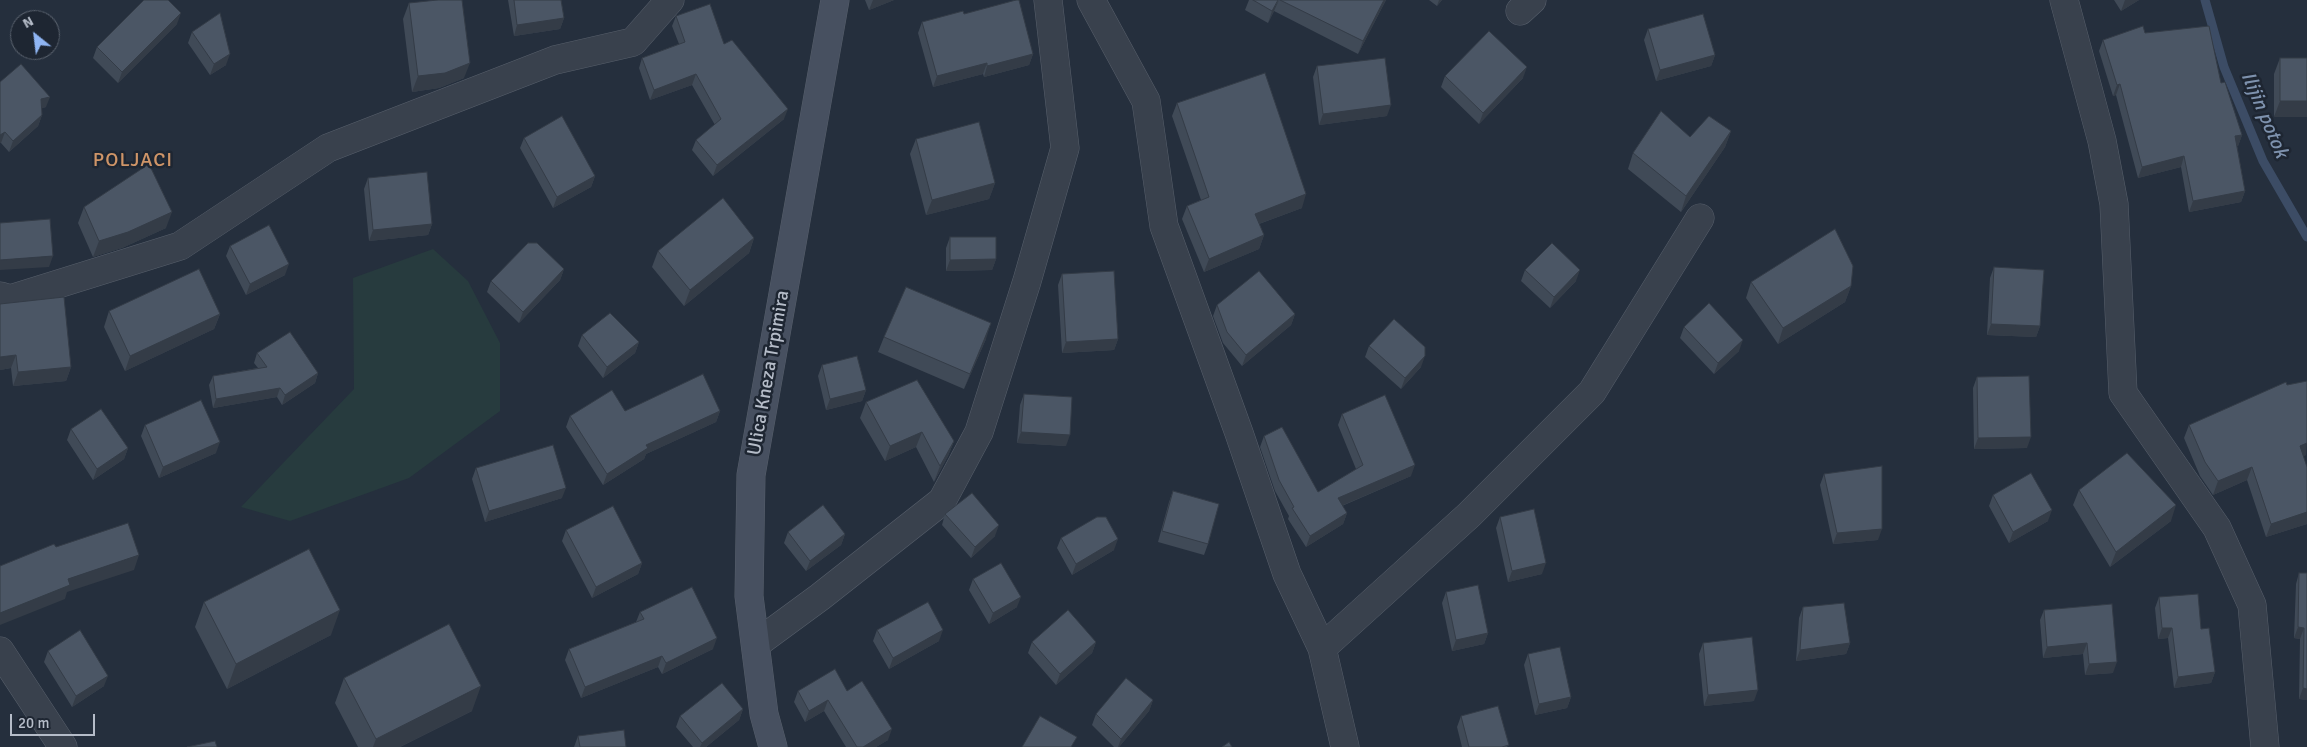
<!DOCTYPE html>
<style>
body{margin:0}
#map{position:relative;width:2307px;height:747px;overflow:hidden;background:#252f3d;font-family:Signika,sans-serif}
canvas{display:block}
.north{position:absolute;left:10px;top:10px;width:50px;height:50px;box-sizing:border-box;background:#1e2632;border:1px solid #5a626e;border-radius:50%;rotate:331deg;font-size:14px;font-weight:700;line-height:20px;text-align:center;color:#b5bcc8}
.north::after{content:'';display:block;margin:auto;width:18px;height:22px;background:#8fb5f3;clip-path:polygon(50% 0,100% 100%,50% 72%,0 100%)}
.scale{position:absolute;left:10px;top:714px;width:85px;height:22px;box-sizing:border-box;border:2px solid #b5bcc8;border-top:0;padding-left:6px;font-size:15px;line-height:18px;white-space:nowrap;color:#b5bcc8;-webkit-text-stroke:4px #1e2632;paint-order:stroke}
</style>
<div id="map">
<canvas width="2307" height="747"></canvas>
<div class="north">N</div>
<div class="scale">20 m</div>
</div>
<script>
const c = document.querySelector('canvas').getContext('2d');
c.lineJoin = 'round';
function fillPath(path, color) { c.fillStyle = color; c.fill(path, 'evenodd'); }
const poly = rows => new Path2D(rows.map(r => 'M' + r).join(''));
function stroke(path, color, width, dash) { c.strokeStyle = color; c.lineWidth = width; c.lineCap = dash ? 'butt' : 'round'; c.setLineDash(dash || []); c.stroke(path); }
function label(font, color, halo, rows, align = 'center') {
  c.font = font + ' Signika,sans-serif'; c.lineWidth = 5; c.setLineDash([]); c.textBaseline = 'middle'; c.strokeStyle = halo; c.fillStyle = color; for (const [text, x, y, turn = 0] of rows) {
    c.save(); c.translate(x, y); c.rotate((+turn || 0) * Math.PI / 180); c.textAlign = isNaN(turn) ? turn : align; if (halo) c.strokeText(text, 0, 0); c.fillText(text, 0, 0); c.restore();
  }
}
fillPath(poly([
 [433,249,468,281,500,343,500,411,409,478,290,521,241,507,354,389,353,278]
]), '#273b3e');
stroke(poly([
 [2205,0,2224,67,2263,161,2307,237]
]), '#3c4c65', 9);
const street = poly([
 [1091,0,1146,101,1164,226,1239,433,1287,574,1322,648,1345,747],
 [2064,0,2102,141,2114,204,2123,393,2217,528,2252,605,2265,747],
 [1520,11,1532,0],
 [0,296,10,299,180,246,328,148,555,60,633,42,670,0],
 [756,644,820,597,942,501,979,432,1027,281,1065,148,1048,0],
 [1322,648,1469,515,1592,392,1700,218],
 [0,651,63,747]
]);
const secondary = poly([
 [773,747,764,714,749,596,751,475,835,0]
]);
stroke(street, '#575f6b', 29);
stroke(secondary, '#575f6b', 29);
stroke(street, '#39414d', 28);
stroke(secondary, '#475060', 28);
fillPath(poly([
 [508,0,561,0,564,18,560,29,514,36],
 [865,0,894,0,869,10],
 [1249,0,1386,0,1358,54,1274,11,1268,23,1245,10],
 [1429,0,1442,0,1437,6],
 [2114,0,2139,0,2121,11],
 [409,3,464,78,439,88,412,92,403,19],
 [964,14,1033,54,1029,65,984,77,983,74,933,87,918,33,922,22],
 [676,16,724,44,784,119,713,176,692,150,696,140,715,125,692,85,650,100,639,68,642,58,679,44,672,26],
 [177,24,118,83,93,58,97,47],
 [1648,29,1715,55,1711,66,1656,81,1644,40],
 [192,32,226,65,210,75,188,43],
 [2145,33,2221,83,2242,135,2238,146,2237,146,2245,191,2241,202,2189,212,2181,167,2138,178,2116,95,2113,96,2099,51,2103,40],
 [2280,58,2307,58,2274,117,2274,74],
 [1317,66,1387,116,1319,125,1313,77],
 [1445,76,1523,78,1479,124,1441,87],
 [0,82,46,107,42,108,42,115,38,126,9,152,1,143,0,143],
 [1177,103,1302,208,1259,224,1264,235,1259,249,1204,272,1182,219,1187,206,1201,200,1172,116],
 [1731,131,1725,147,1681,212,1628,169,1633,153,1690,137],
 [524,138,595,176,591,187,553,208,520,148],
 [916,139,995,183,989,199,926,215,910,154],
 [368,178,432,224,428,235,369,241,364,189],
 [84,207,166,228,122,248,93,257,78,223],
 [950,237,996,259,992,270,946,271,946,248],
 [754,238,749,253,684,306,652,267,658,251],
 [230,246,285,275,246,295,226,256],
 [1994,267,2040,326,2036,337,1987,335,1990,278],
 [564,269,560,280,519,323,487,292,491,281],
 [1525,270,1576,281,1550,308,1521,281],
 [1062,274,1118,339,1114,350,1062,353,1058,285],
 [1751,282,1851,286,1845,302,1778,344,1746,298],
 [0,304,71,367,66,381,13,386,11,368,0,370],
 [1217,305,1295,314,1291,325,1242,366,1223,343,1213,316],
 [109,311,220,314,214,329,125,371,104,327],
 [1684,327,1739,351,1714,374,1680,338],
 [582,335,639,342,635,353,603,378,578,346],
 [884,337,986,339,964,389,878,352],
 [1369,346,1421,367,1401,389,1365,357],
 [257,353,318,373,315,383,282,405,277,397,213,408,209,385,213,376,258,368,254,363],
 [822,365,866,390,862,401,826,410,818,376],
 [1977,377,2027,448,1974,449,1973,388],
 [1024,394,1066,446,1017,443,1020,405],
 [866,402,954,441,948,456,934,482,916,447,885,461,860,418],
 [625,411,720,411,716,422,646,454,644,459,603,485,566,427,570,416],
 [1342,414,1411,476,1342,506,1347,513,1343,524,1306,547,1288,519,1289,516,1275,491,1260,447,1264,436,1318,492,1356,469,1338,425],
 [145,425,216,453,159,478,141,436],
 [2189,425,2306,455,2303,456,2307,467,2307,524,2266,537,2247,480,2213,495,2200,476,2184,438],
 [71,429,128,448,124,459,93,480,67,440],
 [476,468,562,498,485,522,472,479],
 [1824,474,1878,540,1833,544,1820,485],
 [2079,490,2171,521,2110,567,2073,505],
 [1173,491,1208,544,1204,555,1158,542,1169,502],
 [1993,495,2048,521,2009,543,1989,506],
 [945,514,995,536,971,558,942,525],
 [1500,517,1542,574,1508,582,1496,528],
 [566,530,642,563,638,574,592,598,562,541],
 [788,532,845,534,841,545,806,571,784,543],
 [1061,538,1114,550,1072,575,1057,548],
 [2299,573,2307,573,2307,700,2299,699,2300,639,2294,638,2296,584],
 [973,579,1017,607,989,624,969,590],
 [1446,592,1488,633,1484,644,1452,651,1442,603],
 [2159,597,2201,629,2215,672,2211,683,2174,688,2168,638,2158,639,2155,608],
 [204,602,331,635,227,689,195,627],
 [2112,604,2113,673,2085,675,2083,654,2043,658,2040,620,2044,610],
 [1803,607,1850,643,1846,654,1796,661,1799,618],
 [640,612,713,649,662,674,658,667,581,698,565,660,569,649,636,622],
 [877,630,939,641,889,669,873,641],
 [1032,642,1096,642,1092,653,1056,685,1028,653],
 [1703,643,1754,701,1704,706,1699,654],
 [48,651,104,686,72,707,44,662],
 [1528,654,1571,697,1567,708,1535,715,1524,665],
 [344,678,472,711,400,747,358,747,335,703],
 [798,691,847,691,888,740,876,747,846,747,824,711,805,722,794,702],
 [1153,700,1149,711,1119,747,1114,747,1092,725,1096,714],
 [743,709,739,720,706,747,693,747,676,727,680,716],
 [1461,716,1508,747,1462,747,1457,727],
 [578,736,626,747,574,747]
]), '#404a57');
fillPath(poly([
 [873,0,894,0,869,10],
 [1279,0,1274,11,1268,23,1272,11],
 [1384,0,1386,0,1358,54,1363,41],
 [1439,0,1442,0,1437,6],
 [2125,0,2139,0,2121,11],
 [181,13,177,24,118,83,122,72],
 [564,18,560,29,514,36,517,25],
 [230,54,226,65,210,75,214,64],
 [1033,54,1029,65,984,77,987,66],
 [1715,55,1711,66,1656,81,1660,70],
 [470,63,464,78,439,88,412,92,418,76],
 [987,63,983,74,933,87,937,76],
 [1527,67,1523,78,1479,124,1483,113],
 [696,74,692,85,650,100,654,90],
 [2120,84,2116,95,2113,96,2117,85],
 [50,97,46,107,37,110,41,99],
 [2280,101,2307,101,2307,117,2274,117],
 [1391,105,1387,116,1319,125,1323,114],
 [788,109,784,119,713,176,717,165],
 [42,115,38,126,9,152,13,141],
 [1731,131,1725,147,1681,212,1686,196],
 [5,132,1,143,0,143,0,135],
 [2242,135,2238,146,2231,147,2235,136],
 [2184,156,2181,167,2138,178,2142,167],
 [595,176,591,187,553,208,557,197],
 [995,183,989,199,926,215,932,200],
 [2245,191,2241,202,2189,212,2193,201],
 [1306,194,1302,208,1250,227,1255,214],
 [172,212,166,228,122,248,93,257,99,241],
 [432,224,428,235,369,241,373,230],
 [1264,235,1259,249,1204,272,1209,259],
 [754,238,749,253,684,306,690,290],
 [53,256,49,267,0,270,0,260],
 [996,259,992,270,946,271,950,260],
 [289,264,285,275,246,295,250,284],
 [564,269,560,280,519,323,523,312],
 [1580,270,1576,281,1550,308,1554,297],
 [1851,286,1845,302,1778,344,1783,328],
 [220,314,214,329,125,371,130,356],
 [1295,314,1291,325,1242,366,1246,355],
 [991,323,986,339,964,389,970,374],
 [1991,324,2040,326,2036,337,1987,335],
 [1118,339,1114,350,1062,353,1066,342],
 [1743,340,1739,351,1714,374,1718,363],
 [639,342,635,353,603,378,607,367],
 [16,355,11,368,0,370,0,357],
 [1425,356,1421,367,1401,389,1405,378],
 [71,367,66,381,13,386,18,372],
 [318,373,315,383,282,405,285,395],
 [280,388,277,397,213,408,216,399],
 [866,390,862,401,826,410,830,399],
 [720,411,716,422,646,454,644,459,603,485,607,474,646,445],
 [922,432,916,447,885,461,890,446],
 [1021,432,1070,435,1066,446,1017,443],
 [2031,437,2027,448,1974,449,1978,438],
 [2307,439,2306,455,2295,460,2300,446],
 [954,441,948,456,934,482,940,466],
 [220,442,216,453,159,478,163,467],
 [128,448,124,459,93,480,97,469],
 [1415,465,1411,476,1334,509,1338,498],
 [2252,467,2247,480,2213,495,2218,481],
 [566,488,562,498,485,522,489,511],
 [2176,505,2171,521,2110,567,2116,552],
 [2052,510,2048,521,2009,543,2013,532],
 [2307,512,2307,524,2266,537,2271,524],
 [1347,513,1343,524,1306,547,1310,536],
 [999,525,995,536,971,558,975,547],
 [1882,529,1878,540,1833,544,1837,533],
 [845,534,841,545,806,571,810,561],
 [1118,539,1114,550,1072,575,1076,564],
 [139,555,134,570,67,592,65,599,0,625,0,613,68,579],
 [642,563,638,574,592,598,596,587],
 [1546,563,1542,574,1508,582,1512,571],
 [1021,597,1017,607,989,624,993,613],
 [340,610,331,635,227,689,236,664],
 [2298,627,2304,628,2300,639,2294,638],
 [2162,628,2172,628,2168,638,2158,639],
 [943,630,939,641,889,669,893,658],
 [1488,633,1484,644,1452,651,1456,640],
 [717,638,713,649,662,674,666,663],
 [1096,642,1092,653,1056,685,1060,674],
 [1850,643,1846,654,1796,661,1800,650],
 [2087,643,2083,654,2043,658,2047,647],
 [662,656,658,667,581,698,585,687],
 [2117,662,2113,673,2085,675,2089,664],
 [2215,672,2211,683,2174,688,2178,677],
 [108,676,104,686,72,707,76,696],
 [481,686,472,711,400,747,373,747,376,739],
 [2303,688,2307,689,2307,700,2299,699],
 [1758,690,1754,701,1704,706,1708,695],
 [1571,697,1567,708,1535,715,1539,704],
 [828,700,824,711,805,722,809,711],
 [1153,700,1149,711,1119,747,1118,747,1121,739],
 [743,709,739,720,706,747,700,747,702,743],
 [892,729,888,740,876,747,863,747]
]), '#343c47');
const building = poly([
 [144,0,168,0,181,13,122,72,97,47,144,0],
 [437,0,462,0,470,63,445,73,418,76,409,3,437,0],
 [514,0,561,0,564,18,517,25,514,0],
 [1016,0,1019,0,1033,54,987,66,987,63,937,76,922,22,963,11,964,14,1016,0],
 [1253,0,1278,0,1272,11,1253,0],
 [1280,0,1384,0,1363,41,1280,0],
 [710,4,724,44,732,40,788,109,717,165,696,140,721,119,696,74,654,90,642,58,685,42,676,16,710,4],
 [220,13,230,54,214,64,192,32,220,13],
 [1703,14,1715,55,1660,70,1648,29,1703,14],
 [2143,26,2145,33,2209,26,2221,83,2225,82,2242,135,2235,136,2245,191,2193,201,2184,156,2142,167,2120,84,2117,85,2103,40,2143,26],
 [1489,31,1527,67,1483,113,1445,76,1489,31],
 [1385,58,1391,105,1323,114,1317,66,1385,58],
 [2280,58,2307,58,2307,101,2280,101,2280,58],
 [21,64,50,97,41,99,42,115,13,141,5,132,0,135,0,82,21,64],
 [1265,73,1306,194,1255,214,1264,235,1209,259,1187,206,1209,197,1177,103,1265,73],
 [1661,111,1690,137,1709,116,1731,131,1686,196,1633,153,1661,111],
 [562,116,595,176,557,197,524,138,562,116],
 [979,122,995,183,932,200,916,139,979,122],
 [149,164,172,212,128,232,99,241,84,207,149,164],
 [427,172,432,224,373,230,368,178,427,172],
 [723,198,754,238,690,290,658,251,723,198],
 [50,219,53,256,0,260,0,223,50,219],
 [269,225,289,264,250,284,230,246,269,225],
 [1835,229,1853,266,1851,286,1783,328,1751,282,1835,229],
 [950,237,996,237,996,259,950,260,950,237],
 [528,243,537,243,564,269,523,312,491,281,528,243],
 [1552,243,1580,270,1554,297,1525,270,1552,243],
 [1994,267,2044,270,2040,326,1991,324,1994,267],
 [199,269,220,314,130,356,109,311,199,269],
 [1114,271,1118,339,1066,342,1062,274,1114,271],
 [1259,271,1295,314,1246,355,1227,332,1217,305,1259,271],
 [906,287,991,323,970,374,884,337,906,287],
 [64,297,71,367,18,372,16,355,0,357,0,304,64,297],
 [1709,303,1743,340,1718,363,1684,327,1709,303],
 [610,313,639,342,607,367,582,335,610,313],
 [1394,319,1425,347,1425,356,1405,378,1369,346,1394,319],
 [290,332,318,373,285,395,280,388,216,399,213,376,267,367,257,353,290,332],
 [857,356,866,390,830,399,822,365,857,356],
 [703,374,720,411,646,445,648,448,607,474,570,416,612,390,625,411,703,374],
 [2029,376,2031,437,1978,438,1977,377,2029,376],
 [917,380,954,441,940,466,922,432,890,446,866,402,917,380],
 [2307,381,2307,443,2300,446,2307,467,2307,512,2271,524,2252,467,2218,481,2205,462,2189,425,2286,382,2287,385,2307,381],
 [1024,394,1072,397,1070,435,1021,432,1024,394],
 [1385,395,1415,465,1338,498,1347,513,1310,536,1292,508,1294,507,1279,480,1264,436,1282,427,1318,492,1363,465,1342,414,1385,395],
 [201,400,220,442,163,467,145,425,201,400],
 [101,409,128,448,97,469,71,429,101,409],
 [553,445,566,488,489,511,476,468,553,445],
 [2127,453,2176,505,2116,552,2079,490,2127,453],
 [1882,466,1882,529,1837,533,1824,474,1882,466],
 [2031,473,2052,510,2013,532,1993,495,2031,473],
 [1173,491,1219,504,1208,544,1162,531,1173,491],
 [972,493,999,525,975,547,945,514,972,493],
 [823,505,845,534,810,561,788,532,823,505],
 [613,506,642,563,596,587,566,530,613,506],
 [1534,509,1546,563,1512,571,1500,517,1534,509],
 [1097,517,1106,517,1118,539,1076,564,1061,538,1097,517],
 [128,523,139,555,68,579,70,585,0,613,0,566,54,544,56,547,128,523],
 [309,549,340,610,236,664,204,602,309,549],
 [1001,563,1021,597,993,613,973,579,1001,563],
 [2299,573,2307,573,2307,689,2303,688,2304,628,2298,627,2299,573],
 [1478,585,1488,633,1456,640,1446,592,1478,585],
 [692,587,717,638,666,663,662,656,585,687,569,649,644,619,640,612,692,587],
 [2198,594,2201,629,2209,628,2215,672,2178,677,2172,628,2162,628,2159,597,2198,594],
 [928,602,943,630,893,658,877,630,928,602],
 [1844,603,1850,643,1800,650,1803,607,1844,603],
 [2112,604,2117,662,2089,664,2087,643,2047,647,2044,610,2112,604],
 [1068,610,1096,642,1060,674,1032,642,1068,610],
 [449,624,481,686,376,739,344,678,449,624],
 [80,630,108,676,76,696,48,651,80,630],
 [1752,637,1758,690,1708,695,1703,643,1752,637],
 [1560,647,1571,697,1539,704,1528,654,1560,647],
 [835,669,847,691,862,681,892,729,863,747,857,747,828,700,809,711,798,691,835,669],
 [1126,678,1153,700,1121,739,1096,714,1126,678],
 [722,683,743,709,702,743,680,716,722,683],
 [1498,706,1509,745,1502,747,1469,747,1461,716,1498,706],
 [1040,716,1077,737,1071,747,1022,747,1040,716],
 [624,730,626,747,580,747,578,736,624,730],
 [215,741,217,747,187,747,215,741],
 [1229,742,1232,747,1222,747,1229,742]
]);
fillPath(building, '#4b5665');
stroke(building, '#343c47', 1);
label('19px', '#b5bcc8', '#1e2632', [
 ["Ulica Kneza Trpimira",769,373,-80]
]);
label('italic 20px', '#7e92ae', '#1e2632', [
 ["Ilijin potok",2264,115,67]
]);
c.letterSpacing = '1px';
label('20px', '#cf9568', '#1e2632', [
 ["POLJACI",133,161]
]);
c.letterSpacing = '0px';
</script>
